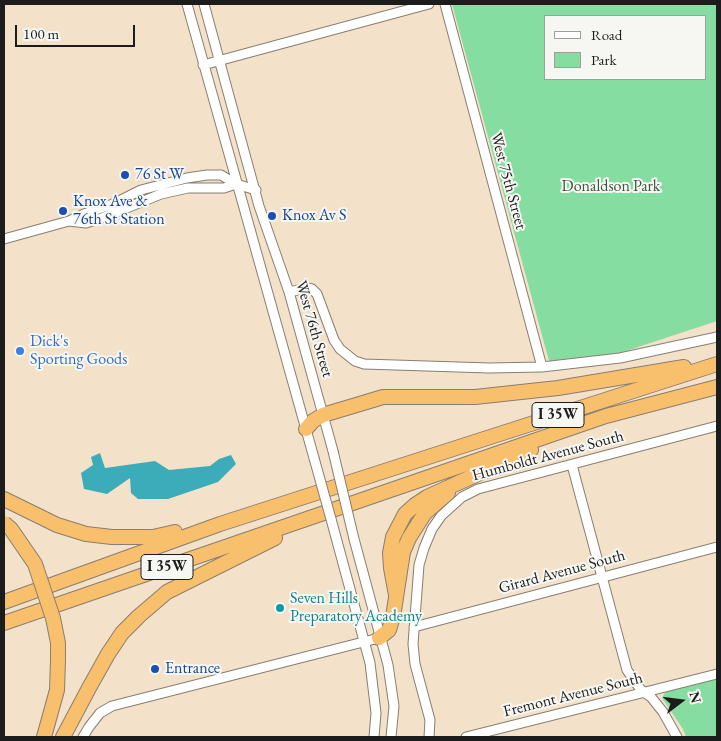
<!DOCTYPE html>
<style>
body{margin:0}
#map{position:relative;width:721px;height:741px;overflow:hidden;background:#f4e1c9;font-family:"EB Garamond",serif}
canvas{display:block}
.frame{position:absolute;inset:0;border:5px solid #1c1c1c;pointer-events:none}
.legend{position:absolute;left:544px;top:15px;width:162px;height:65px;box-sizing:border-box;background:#f6f6f2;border:1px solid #9f9f9c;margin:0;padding:6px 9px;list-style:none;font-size:15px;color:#1c1c1c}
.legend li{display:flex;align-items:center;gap:10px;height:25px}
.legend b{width:25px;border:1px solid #9f9f9c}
.north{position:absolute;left:656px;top:676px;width:50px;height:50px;-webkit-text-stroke:4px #f6f6f2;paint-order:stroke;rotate:75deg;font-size:14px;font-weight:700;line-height:20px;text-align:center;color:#1c1c1c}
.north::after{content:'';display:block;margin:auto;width:18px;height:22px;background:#1c1c1c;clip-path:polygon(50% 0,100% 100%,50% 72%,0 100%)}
.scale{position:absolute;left:15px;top:25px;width:120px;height:22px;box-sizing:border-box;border:2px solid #1c1c1c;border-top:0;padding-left:6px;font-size:15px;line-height:18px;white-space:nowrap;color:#1c1c1c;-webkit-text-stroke:4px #f6f6f2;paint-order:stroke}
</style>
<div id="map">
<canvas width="721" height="741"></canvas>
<div class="frame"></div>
<ul class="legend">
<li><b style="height:6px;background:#fff"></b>Road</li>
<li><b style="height:14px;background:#86dda1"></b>Park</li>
</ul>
<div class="north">N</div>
<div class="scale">100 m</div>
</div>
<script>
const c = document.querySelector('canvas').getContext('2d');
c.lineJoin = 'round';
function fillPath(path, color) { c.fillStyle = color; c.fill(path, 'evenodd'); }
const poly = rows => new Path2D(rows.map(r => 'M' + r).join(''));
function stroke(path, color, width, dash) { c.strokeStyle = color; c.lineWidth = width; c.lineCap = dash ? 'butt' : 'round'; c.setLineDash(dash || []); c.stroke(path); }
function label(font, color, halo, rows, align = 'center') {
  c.font = font + ' "EB Garamond",serif'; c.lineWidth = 4; c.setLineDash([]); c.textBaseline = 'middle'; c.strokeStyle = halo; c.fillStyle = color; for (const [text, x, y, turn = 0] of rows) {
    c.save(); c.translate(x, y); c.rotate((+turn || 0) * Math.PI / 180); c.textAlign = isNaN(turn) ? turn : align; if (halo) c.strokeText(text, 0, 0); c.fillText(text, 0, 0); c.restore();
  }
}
fillPath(poly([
 [452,4,717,4,717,321,620,353,549,361],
 [545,16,705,16,705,79,545,79],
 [717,678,717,737,686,737,683,729,662,698,666,691]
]), '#86dda1');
fillPath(poly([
 [100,453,105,468,155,461,169,470,210,466,219,459,231,455,236,464,218,482,168,499,138,499,131,493,130,478,107,494,84,489,81,473,93,465,91,457]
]), '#3cacba');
const minor = poly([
 [187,4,314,458],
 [204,4,259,206,289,292,333,451],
 [445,4,542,367],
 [203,65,429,4],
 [69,221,86,223,102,218,161,194,188,188,224,188,236,184],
 [4,239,69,221,84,214,113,204,141,190,187,178,207,175,221,175,236,184,256,190],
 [289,292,307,288,312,289,317,294,334,340,340,349,355,361,364,364,489,368,542,367,620,358,717,337],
 [572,465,627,670,641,690,651,697,663,712,677,737],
 [331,519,370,663,376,713,374,737],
 [354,539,388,665,394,706,391,737],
 [414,627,717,547],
 [83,737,89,727,100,713,112,706,379,638],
 [429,737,430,720,415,664,413,644,419,565,424,548,432,529,441,516,462,497,478,489,717,426],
 [466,737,717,674]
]);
const highway = poly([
 [306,429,313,421,323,415,383,397,475,397,558,388,684,367],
 [4,499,57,525,86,534,112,537,153,537,175,532],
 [396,595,391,568,390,553,393,537,405,514,415,505,427,497,531,450],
 [4,602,220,524,717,364],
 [4,623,606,416,717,387],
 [379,638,389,630,393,617,403,552,409,538,425,513,448,493],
 [44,737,57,690,58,660],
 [63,737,89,688,108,654,122,633,139,616,167,592,275,538]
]);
stroke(minor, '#887e72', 11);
stroke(highway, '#887e72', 16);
stroke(minor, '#fff', 9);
stroke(highway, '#f8bf6c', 14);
const minorBridge = poly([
 [333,451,354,539],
 [314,458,331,519]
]);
const highwayBridge = poly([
 [4,523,11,529,35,564,53,618,58,643,58,660]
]);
stroke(minorBridge, '#887e72', 11, []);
stroke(highwayBridge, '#887e72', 16, []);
stroke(minorBridge, '#fff', 9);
stroke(highwayBridge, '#f8bf6c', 14);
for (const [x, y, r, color] of [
 [125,175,5,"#1a4fb4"],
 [63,211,5,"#1a4fb4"],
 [272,216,5,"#1a4fb4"],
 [20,351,5,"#3f7fe0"],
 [280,608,5,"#0f9aa8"],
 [155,669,5,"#1a4fb4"]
]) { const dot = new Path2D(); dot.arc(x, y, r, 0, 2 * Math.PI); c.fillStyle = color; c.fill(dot); stroke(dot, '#f6f6f2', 2); }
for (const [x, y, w] of [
 [558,415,52],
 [167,567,52]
]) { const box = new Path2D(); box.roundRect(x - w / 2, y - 12.5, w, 25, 4); c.fillStyle = '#f6f6f2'; c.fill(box); stroke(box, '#1c1c1c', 1); }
label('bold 15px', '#1c1c1c', null, [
 ["I 35W",558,415],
 ["I 35W",167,567]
]);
label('16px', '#164399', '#f6f6f2', [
 ["76 St W",135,175],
 ["Knox Ave &",73,202],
 ["76th St Station",73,220],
 ["Knox Av S",282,216],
 ["Entrance",165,669]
], 'left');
label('16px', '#1c1c1c', '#f6f6f2', [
 ["West 75th Street",508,181,75],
 ["West 76th Street",314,329,74],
 ["Humboldt Avenue South",548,456,-15],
 ["Girard Avenue South",562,572,-15],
 ["Fremont Avenue South",573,695,-14]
]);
label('16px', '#3c5644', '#f6f6f2', [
 ["Donaldson Park",611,187]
]);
label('16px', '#366cbe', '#f6f6f2', [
 ["Dick's",30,342],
 ["Sporting Goods",30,360]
], 'left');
label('16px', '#0d838f', '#f6f6f2', [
 ["Seven Hills",290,599],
 ["Preparatory Academy",290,617]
], 'left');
</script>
